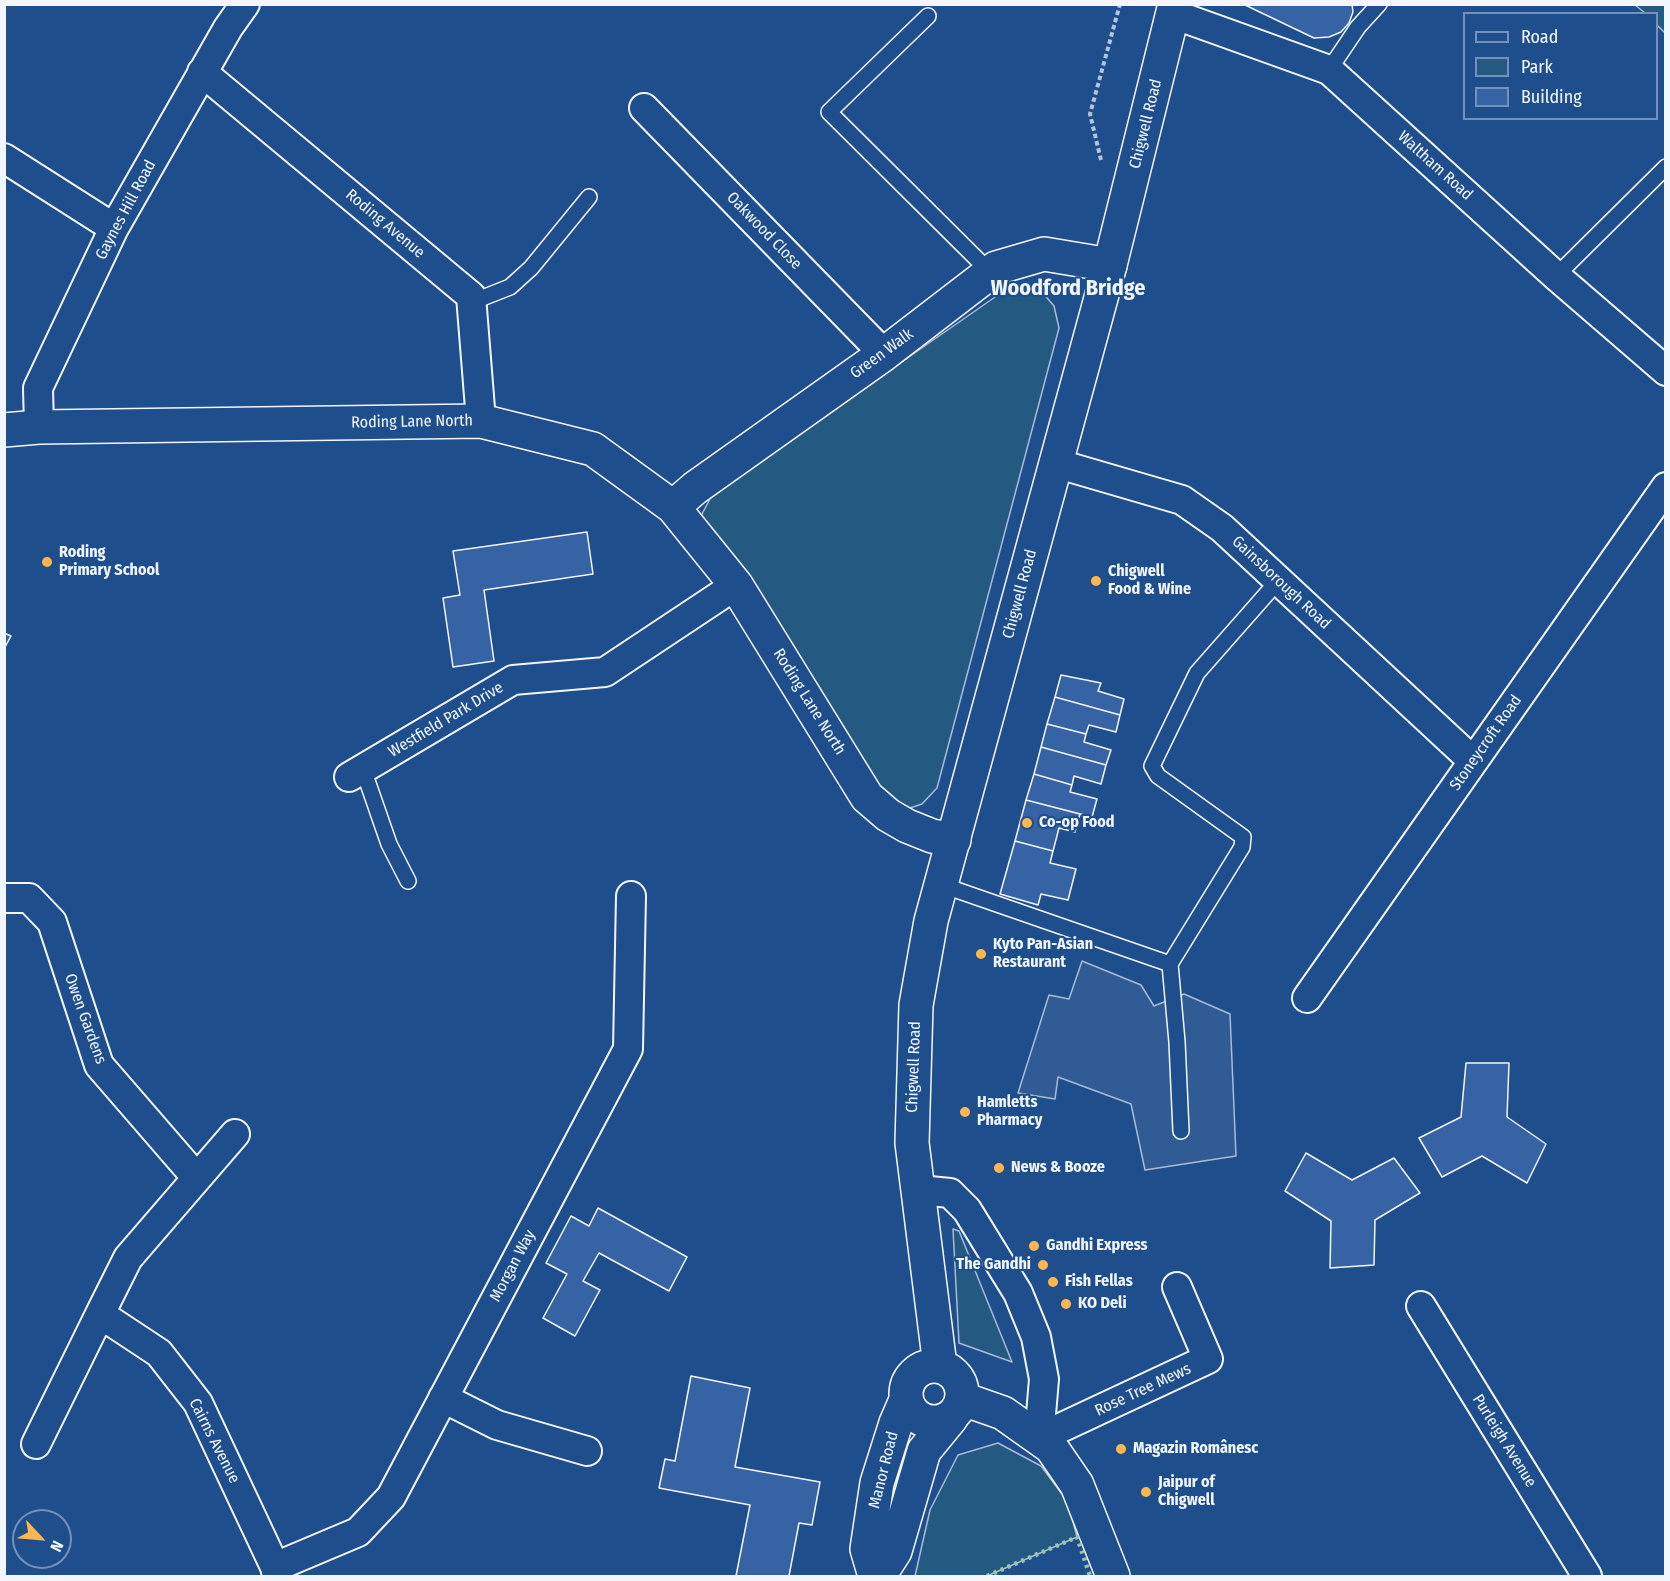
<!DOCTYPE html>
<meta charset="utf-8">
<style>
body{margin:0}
#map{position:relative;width:1670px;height:1581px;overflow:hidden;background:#1f4e8c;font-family:"Fira Sans Condensed",sans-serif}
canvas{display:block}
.frame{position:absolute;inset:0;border:6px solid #f2f6ff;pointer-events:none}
.legend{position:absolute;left:1463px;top:12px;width:195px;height:108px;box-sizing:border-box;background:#1f4e8c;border:2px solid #7391ba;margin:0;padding:8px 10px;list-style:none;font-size:18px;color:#f2f6ff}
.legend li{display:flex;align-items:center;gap:12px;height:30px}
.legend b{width:30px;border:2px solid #7391ba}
.north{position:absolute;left:12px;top:1509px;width:60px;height:60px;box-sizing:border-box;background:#1f4e8c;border:2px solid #7391ba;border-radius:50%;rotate:116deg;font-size:16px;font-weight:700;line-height:24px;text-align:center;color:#f2f6ff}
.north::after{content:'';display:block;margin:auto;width:21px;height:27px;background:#ffb74d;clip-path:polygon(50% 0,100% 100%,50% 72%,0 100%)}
</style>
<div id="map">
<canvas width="1670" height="1581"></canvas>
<div class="frame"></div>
<ul class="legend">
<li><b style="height:8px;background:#1f4e8c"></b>Road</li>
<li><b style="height:16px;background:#245a82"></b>Park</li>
<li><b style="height:16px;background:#3563a3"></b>Building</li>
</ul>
<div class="north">N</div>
</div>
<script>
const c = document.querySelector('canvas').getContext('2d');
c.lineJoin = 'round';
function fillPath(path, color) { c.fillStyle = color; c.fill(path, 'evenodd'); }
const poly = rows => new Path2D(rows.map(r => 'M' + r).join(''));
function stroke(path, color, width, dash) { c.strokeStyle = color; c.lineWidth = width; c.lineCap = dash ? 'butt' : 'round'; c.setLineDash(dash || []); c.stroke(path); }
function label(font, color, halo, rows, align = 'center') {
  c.font = font + ' "Fira Sans Condensed",sans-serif'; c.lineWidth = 4.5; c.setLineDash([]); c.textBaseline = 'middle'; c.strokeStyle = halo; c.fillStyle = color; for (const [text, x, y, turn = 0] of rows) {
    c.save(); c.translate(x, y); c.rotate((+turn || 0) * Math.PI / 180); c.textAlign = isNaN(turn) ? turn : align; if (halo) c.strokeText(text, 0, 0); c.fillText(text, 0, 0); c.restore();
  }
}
const green = poly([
 [1635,5,1665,5,1665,33,1657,25,1656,14,1645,13,1635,5],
 [1018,288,1042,292,1054,306,1059,328,937,788,922,804,910,808,897,805,887,800,707,536,701,516,713,493,998,295,1018,288],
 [953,1229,959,1231,1012,1362,959,1343,953,1229],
 [998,1443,1041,1466,1068,1502,1077,1537,987,1576,915,1576,930,1510,958,1455,998,1443]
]);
fillPath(green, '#245a82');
stroke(green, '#a8bbd7', 1.5);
const parking = poly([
 [1082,961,1141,985,1154,1006,1184,994,1230,1014,1236,1156,1145,1170,1131,1104,1058,1077,1055,1099,1018,1093,1049,995,1069,999,1082,961]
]);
fillPath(parking, '#305b95');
stroke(parking, '#a8bbd7', 1.5);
const building = poly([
 [1243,4,1352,4,1353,12,1349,23,1341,32,1329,37,1314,38,1243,4],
 [587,532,593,574,484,590,494,661,453,667,443,598,460,595,453,551,587,532],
 [4,633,11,636,4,649,4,633],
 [1061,675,1101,683,1098,691,1124,699,1120,715,1055,697,1061,675],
 [1055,697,1120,715,1116,732,1089,725,1086,734,1047,724,1055,697],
 [1047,724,1086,734,1084,742,1111,750,1106,765,1041,747,1047,724],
 [1041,747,1106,765,1101,784,1074,776,1072,785,1034,774,1041,747],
 [1034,774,1072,785,1070,792,1097,799,1092,817,1026,800,1034,774],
 [1026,800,1080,814,1075,832,1059,828,1053,851,1015,841,1026,800],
 [1015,841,1053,851,1050,863,1076,869,1068,900,1041,894,1038,905,1000,894,1015,841],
 [1466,1063,1509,1063,1507,1117,1546,1144,1527,1183,1482,1156,1442,1177,1419,1138,1461,1117,1466,1063],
 [1306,1153,1352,1180,1394,1158,1420,1193,1375,1220,1374,1265,1330,1268,1331,1221,1285,1191,1306,1153],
 [598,1208,687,1257,669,1291,599,1253,583,1281,600,1290,575,1336,543,1318,567,1274,546,1263,571,1216,589,1226,598,1208],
 [691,1376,750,1388,735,1467,820,1482,812,1525,799,1523,789,1576,736,1576,750,1505,659,1488,665,1459,675,1461,691,1376]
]);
fillPath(building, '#3563a3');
stroke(building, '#f2f6ff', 1.5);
const lane = poly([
 [928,16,829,112,990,272],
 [1329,70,1358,27,1379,4],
 [1556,276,1666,167],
 [472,302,510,287,531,268,589,197],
 [363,769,389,844,408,881],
 [942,885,1170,964],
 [1181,1131,1177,1042,1170,964,1242,847,1243,837,1158,776,1152,766,1197,673,1278,581]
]);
const street = poly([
 [1173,14,1329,70,1556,276,1666,371],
 [202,72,471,296,481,421],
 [644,108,884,354],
 [4,158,114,228],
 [39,427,38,388,114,228,228,28,245,4],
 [1055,463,1182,500,1222,528,1473,761],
 [349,777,513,680,605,672,736,585],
 [4,898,29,898,52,922,99,1065,196,1177],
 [1307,998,1666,487],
 [235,1134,128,1258,100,1314,159,1353,198,1403,275,1567,277,1576],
 [919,1190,950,1193,967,1210,1018,1293,1036,1337,1044,1379,1039,1438,1208,1359,1177,1287],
 [1421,1306,1587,1576],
 [443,1398,497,1425,587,1451],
 [36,1444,100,1314],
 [275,1567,358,1532,391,1497,628,1049,631,896]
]);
const secondary = poly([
 [4,430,39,427,481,421,593,449,673,507,736,585,867,797,888,815,907,826,932,836,954,840],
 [673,507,695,488,884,354,996,268,1044,254,1110,265],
 [875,1576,867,1549,877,1483,896,1423,906,1400],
 [879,1576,895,1551,924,1451,951,1418]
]);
const primary = poly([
 '906 1394a28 28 0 1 1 56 0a28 28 0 1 1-56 0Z',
 [940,1366,912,1143,916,1005,931,921,1110,265,1175,4],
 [963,1399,1003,1413,1051,1447,1077,1485,1113,1576]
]);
stroke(lane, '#f2f6ff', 18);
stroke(street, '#f2f6ff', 32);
stroke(secondary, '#f2f6ff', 36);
stroke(primary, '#f2f6ff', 36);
stroke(poly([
 [1101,160,1090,114,1120,4]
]), '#b3c4dc', 4, [4.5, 3]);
stroke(lane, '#1f4e8c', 15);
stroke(street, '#1f4e8c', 28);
stroke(secondary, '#1f4e8c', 33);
stroke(primary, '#1f4e8c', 33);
stroke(poly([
 [987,1576,1077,1537,1090,1576]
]), '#97c8a6', 4.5, [3, 4.5]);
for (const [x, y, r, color] of [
 [47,562,6,"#ffb74d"],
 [1096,581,6,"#ffb74d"],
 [1027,823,6,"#ffb74d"],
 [981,954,6,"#ffb74d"],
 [965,1112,6,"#ffb74d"],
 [999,1168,6,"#ffb74d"],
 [1034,1246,6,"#ffb74d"],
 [1043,1265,6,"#ffb74d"],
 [1053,1282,6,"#ffb74d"],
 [1066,1304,6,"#ffb74d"],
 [1121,1449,6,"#ffb74d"],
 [1146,1492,6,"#ffb74d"]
]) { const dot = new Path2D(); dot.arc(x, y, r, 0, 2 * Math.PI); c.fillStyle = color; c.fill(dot); stroke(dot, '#1f4e8c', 2); }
label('16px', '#f2f6ff', '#1f4e8c', [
 ["Chigwell Road",1146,124,-76],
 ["Waltham Road",1435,166,42],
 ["Gaynes Hill Road",126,210,-62],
 ["Roding Avenue",385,224,40],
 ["Oakwood Close",764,231,46],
 ["Green Walk",882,354,-36],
 ["Roding Lane North",412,422,-1],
 ["Gainsborough Road",1281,583,43],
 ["Chigwell Road",1020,594,-75],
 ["Roding Lane North",809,702,58],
 ["Westfield Park Drive",446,720,-31],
 ["Stoneycroft Road",1486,743,-55],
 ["Owen Gardens",85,1019,70],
 ["Chigwell Road",914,1067,-88],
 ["Morgan Way",513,1266,-62],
 ["Rose Tree Mews",1143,1390,-25],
 ["Cairns Avenue",214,1441,63],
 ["Purleigh Avenue",1504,1441,58],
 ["Manor Road",884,1470,-76]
]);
label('bold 16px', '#f2f6ff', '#1f4e8c', [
 ["Roding",59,553],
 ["Primary School",59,571],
 ["Chigwell",1108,572],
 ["Food & Wine",1108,590],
 ["Co-op Food",1039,823],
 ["Kyto Pan-Asian",993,945],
 ["Restaurant",993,963],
 ["Hamletts",977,1103],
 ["Pharmacy",977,1121],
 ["News & Booze",1011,1168],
 ["Gandhi Express",1046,1246],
 ["The Gandhi",1031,1265,"right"],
 ["Fish Fellas",1065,1282],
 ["KO Deli",1078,1304],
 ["Magazin Românesc",1133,1449],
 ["Jaipur of",1158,1483],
 ["Chigwell",1158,1501]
], 'left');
label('bold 22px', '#f2f6ff', '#1f4e8c', [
 ["Woodford Bridge",1068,289]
]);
</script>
